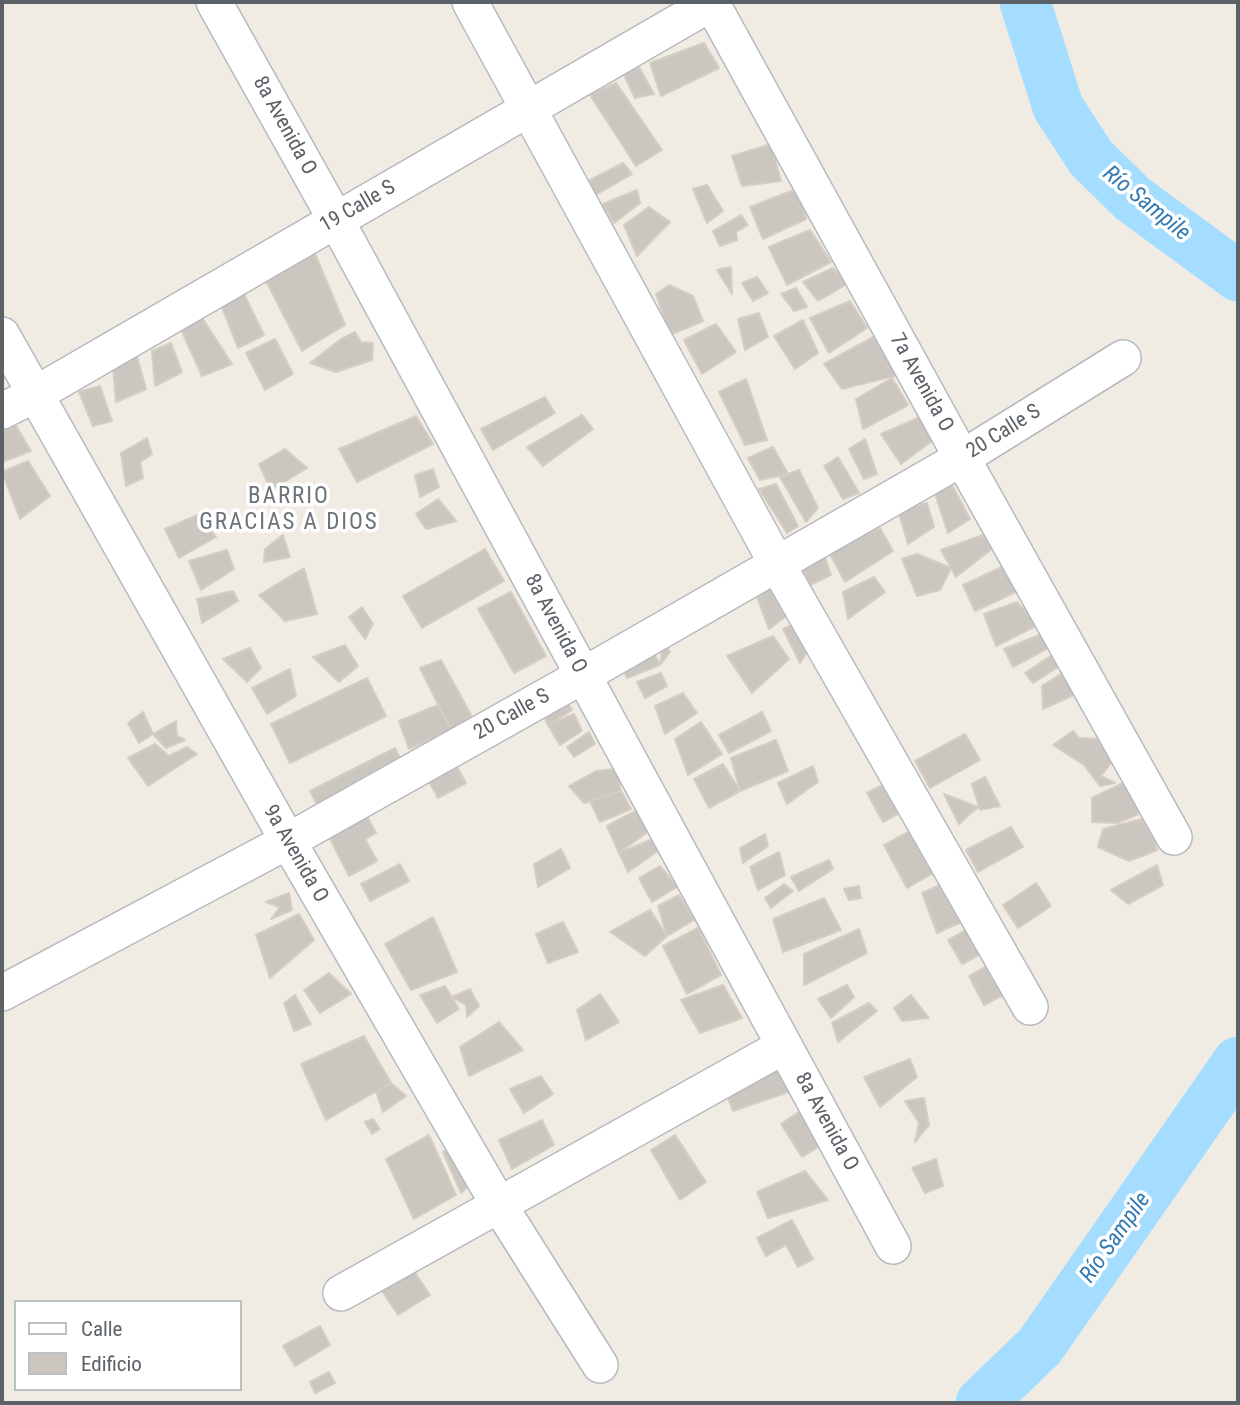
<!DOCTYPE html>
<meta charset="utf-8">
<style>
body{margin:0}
#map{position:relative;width:1240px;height:1405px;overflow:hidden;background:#f0ece3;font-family:"Roboto Condensed",sans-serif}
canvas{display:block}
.frame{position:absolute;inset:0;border:4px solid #5b6166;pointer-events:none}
.legend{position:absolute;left:14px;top:1300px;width:228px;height:91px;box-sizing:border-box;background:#fff;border:2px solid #bdc0c2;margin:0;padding:9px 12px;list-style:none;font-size:21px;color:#5b6166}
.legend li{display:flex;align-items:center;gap:14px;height:35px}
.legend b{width:35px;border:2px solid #bdc0c2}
</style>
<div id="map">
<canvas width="1240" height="1405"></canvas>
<div class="frame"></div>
<ul class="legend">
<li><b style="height:9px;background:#fff"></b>Calle</li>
<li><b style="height:19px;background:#cbc7c0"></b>Edificio</li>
</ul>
</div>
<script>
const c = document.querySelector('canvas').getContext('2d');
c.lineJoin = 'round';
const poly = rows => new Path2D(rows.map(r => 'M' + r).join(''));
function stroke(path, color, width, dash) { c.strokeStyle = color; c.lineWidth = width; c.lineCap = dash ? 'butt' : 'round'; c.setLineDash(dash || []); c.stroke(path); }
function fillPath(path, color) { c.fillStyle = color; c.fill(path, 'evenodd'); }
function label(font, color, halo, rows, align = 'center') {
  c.font = font + ' "Roboto Condensed",sans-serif'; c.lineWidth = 7; c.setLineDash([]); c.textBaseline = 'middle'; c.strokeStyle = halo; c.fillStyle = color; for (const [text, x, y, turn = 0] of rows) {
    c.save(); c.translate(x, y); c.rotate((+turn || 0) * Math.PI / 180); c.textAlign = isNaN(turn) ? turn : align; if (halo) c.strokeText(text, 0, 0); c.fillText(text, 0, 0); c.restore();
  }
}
stroke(poly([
 [1025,2,1058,107,1091,158,1133,199,1238,276],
 [981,1403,1040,1346,1238,1062]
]), '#a4ddff', 51);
const building = poly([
 [704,43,719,68,661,96,650,63,704,43],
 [639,67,654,94,635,98,623,73,639,67],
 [616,83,662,150,636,166,590,95,616,83],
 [771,144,781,181,742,186,732,156,771,144],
 [623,163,632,174,594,196,590,180,623,163],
 [707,185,723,211,707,223,693,189,707,185],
 [799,188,806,219,763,239,750,207,799,188],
 [637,190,640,203,614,223,603,204,637,190],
 [649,207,670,222,637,256,624,225,649,207],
 [741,215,748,225,736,232,737,240,720,246,713,231,741,215],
 [810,230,831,262,787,285,769,247,810,230],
 [315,254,345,325,302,351,265,279,315,254],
 [731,267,732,294,717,270,731,267],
 [833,268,847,284,818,301,803,282,833,268],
 [757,277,768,293,753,301,742,283,757,277],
 [669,285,693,296,703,321,670,335,656,294,669,285],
 [240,286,264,335,238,348,221,305,240,286],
 [796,288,807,307,794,311,781,294,796,288],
 [850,301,867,328,829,353,810,318,850,301],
 [759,313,768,337,745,350,738,319,759,313],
 [201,316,232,364,202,376,180,327,201,316],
 [803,320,818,353,795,369,774,336,803,320],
 [716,324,736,352,702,374,684,340,716,324],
 [355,332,361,342,373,343,372,360,336,372,310,363,341,339,355,332],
 [875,336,898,375,842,389,824,364,875,336],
 [275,339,293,374,265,390,246,353,275,339],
 [171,343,182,372,155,386,152,351,171,343],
 [136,353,146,389,116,402,113,367,136,353],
 [892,378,908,405,863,429,856,399,892,378],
 [746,379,767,440,745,445,719,392,746,379],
 [100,386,112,421,93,426,79,392,100,386],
 [545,397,555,413,493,450,481,429,545,397],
 [582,415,593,429,543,466,527,447,582,415],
 [416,416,433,444,357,482,339,449,416,416],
 [920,417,932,441,901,464,881,434,920,417],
 [15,424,31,451,2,462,2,431,15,424],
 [147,438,152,454,140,462,143,478,126,486,121,453,147,438],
 [865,439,877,474,864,479,849,449,865,439],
 [773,447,788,474,760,480,748,458,773,447],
 [285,449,307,468,271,490,259,464,285,449],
 [838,457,859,493,843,499,824,466,838,457],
 [28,461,50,496,20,519,2,472,28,461],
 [433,469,439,487,420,497,415,475,433,469],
 [799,470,818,508,806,522,780,477,799,470],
 [951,483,970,519,948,533,935,494,951,483],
 [776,484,798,526,787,533,759,489,776,484],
 [438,499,456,521,426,529,416,514,438,499],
 [927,503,934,527,908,544,898,510,927,503],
 [200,514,216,537,179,558,165,529,200,514],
 [880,528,893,551,845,582,829,552,880,528],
 [283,535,290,557,264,562,265,549,283,535],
 [983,535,993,548,956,577,941,550,983,535],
 [485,549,504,581,422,628,403,596,485,549],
 [227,550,234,569,201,590,189,561,227,550],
 [917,554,951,568,940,590,917,596,902,559,917,554],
 [825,557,831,575,810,585,801,568,825,557],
 [1002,567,1020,590,975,611,963,585,1002,567],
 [304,568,317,614,285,621,259,595,304,568],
 [874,577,885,592,848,619,843,592,874,577],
 [780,582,795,610,769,629,755,592,780,582],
 [233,591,238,601,202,623,197,599,233,591],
 [511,592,546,656,514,673,478,609,511,592],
 [1017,602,1038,625,996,646,984,614,1017,602],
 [362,607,373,624,365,639,349,617,362,607],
 [798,622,811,646,800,663,783,629,798,622],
 [1042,634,1048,648,1013,667,1004,649,1042,634],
 [773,636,789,659,752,693,727,656,773,636],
 [663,640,670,652,660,665,662,652,655,644,663,640],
 [345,645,358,666,339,682,313,657,345,645],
 [250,648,261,668,247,682,223,659,250,648],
 [652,650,660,665,627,678,620,662,652,650],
 [1055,653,1066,662,1033,683,1025,673,1055,653],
 [441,660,475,722,451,730,420,668,441,660],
 [290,669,296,696,267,714,252,688,290,669],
 [1064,672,1080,692,1043,709,1042,686,1064,672],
 [661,673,667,686,645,698,637,682,661,673],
 [367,678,386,716,290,763,271,724,367,678],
 [683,693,697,713,665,734,655,706,683,693],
 [565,698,572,710,548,725,542,712,565,698],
 [438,705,451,730,409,749,399,721,438,705],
 [143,712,153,734,139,743,128,723,143,712],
 [762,712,771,731,729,753,719,735,762,712],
 [574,714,582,731,560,745,548,725,574,714],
 [176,721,177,736,185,740,166,748,153,734,176,721],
 [701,722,722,754,688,775,675,739,701,722],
 [1073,731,1079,738,1102,739,1114,759,1101,776,1115,783,1100,786,1084,765,1053,745,1073,731],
 [589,732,595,744,574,757,567,747,589,732],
 [965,734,980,760,930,788,915,761,965,734],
 [776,740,788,771,740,791,731,758,776,740],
 [155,744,169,756,187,747,197,754,148,786,128,758,155,744],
 [395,748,405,768,320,810,310,791,395,748],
 [453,760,466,783,438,798,425,774,453,760],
 [723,764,740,791,709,808,694,779,723,764],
 [813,766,818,782,787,804,778,783,813,766],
 [616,769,621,791,584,803,569,786,596,771,616,769],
 [985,777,1000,806,980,810,972,784,985,777],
 [888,782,903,811,883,822,867,793,888,782],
 [1123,783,1141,813,1117,823,1092,822,1092,798,1123,783],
 [621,791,631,809,600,822,590,801,621,791],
 [944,794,978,807,959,824,944,794],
 [639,809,649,831,619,853,607,826,639,809],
 [364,811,376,833,365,839,377,861,349,876,326,831,364,811],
 [1142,819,1153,836,1157,850,1129,861,1098,847,1103,829,1142,819],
 [1011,827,1023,847,978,872,966,850,1011,827],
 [914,829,937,871,907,888,884,845,914,829],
 [765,834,768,846,743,863,740,848,765,834],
 [655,838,658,851,628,872,619,853,655,838],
 [561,849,570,868,538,887,534,864,561,849],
 [779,852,785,875,758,890,750,867,779,852],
 [829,860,833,869,799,891,791,877,829,860],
 [400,864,409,881,370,901,361,884,400,864],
 [1157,865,1163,885,1128,904,1111,890,1157,865],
 [660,866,677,887,652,902,639,878,660,866],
 [949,881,966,920,937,933,922,893,949,881],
 [1036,883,1051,906,1018,928,1003,905,1036,883],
 [784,884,793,891,771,908,765,898,784,884],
 [859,886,861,898,849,900,844,889,859,886],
 [289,893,292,910,271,919,280,907,266,902,289,893],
 [679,895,694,920,667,936,658,906,679,895],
 [824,898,841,930,783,952,773,919,824,898],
 [650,910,667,936,645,956,610,932,650,910],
 [299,914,314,940,270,978,256,935,299,914],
 [433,917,457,972,411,990,385,944,433,917],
 [563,922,578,952,548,963,536,934,563,922],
 [698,928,721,975,687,994,663,946,698,928],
 [969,928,983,953,962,964,948,940,969,928],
 [859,929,867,953,804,985,804,954,859,929],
 [992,963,1007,993,984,1005,969,976,992,963],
 [329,973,351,994,320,1013,304,990,329,973],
 [723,985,742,1018,700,1033,681,1000,723,985],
 [847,985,854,997,831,1018,818,999,847,985],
 [445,986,459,1009,437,1023,420,995,445,986],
 [470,989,479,1006,467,1017,466,1005,452,997,470,989],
 [600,994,619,1022,586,1040,577,1010,600,994],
 [295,995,311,1024,294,1031,284,1003,295,995],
 [911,995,929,1018,902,1021,894,1008,911,995],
 [869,1003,877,1011,838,1042,832,1023,869,1003],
 [499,1022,523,1050,469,1076,460,1047,499,1022],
 [364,1036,391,1083,326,1120,301,1064,364,1036],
 [910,1059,917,1077,880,1107,864,1077,910,1059],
 [777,1066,794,1090,733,1111,725,1091,777,1066],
 [541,1076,553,1094,524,1113,510,1089,541,1076],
 [391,1083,406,1096,383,1112,376,1092,391,1083],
 [924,1098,929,1125,915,1142,919,1123,905,1101,924,1098],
 [800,1111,827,1142,802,1157,781,1124,800,1111],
 [373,1119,380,1129,372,1134,365,1122,373,1119],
 [542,1120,554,1145,512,1169,499,1140,542,1120],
 [429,1135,456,1195,414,1219,386,1159,429,1135],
 [675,1135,706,1182,680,1200,651,1150,675,1135],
 [451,1148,469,1186,461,1193,443,1152,451,1148],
 [936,1159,943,1186,925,1193,912,1168,936,1159],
 [805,1171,828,1200,768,1218,757,1192,805,1171],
 [792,1220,813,1259,798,1267,786,1245,766,1256,757,1238,792,1220],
 [409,1264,430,1295,398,1315,378,1285,409,1264],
 [320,1326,330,1345,295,1366,283,1346,320,1326],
 [329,1372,335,1383,315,1393,310,1382,329,1372]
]);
fillPath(building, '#cbc7c0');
stroke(building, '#d5cdc1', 2);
const minor = poly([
 [214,2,336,220,893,1246],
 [470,2,777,564,1030,1007],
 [711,2,962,458,1174,837],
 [2,335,288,841,499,1205,600,1365],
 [2,411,34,395,713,2],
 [2,993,288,841,568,684,962,458,1123,358],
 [341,1293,784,1046]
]);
stroke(minor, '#b6babf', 38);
stroke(minor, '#fff', 35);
label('21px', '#5b6166', '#fff', [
 ["8a Avenida O",284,126,61],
 ["19 Calle S",358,207,-30],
 ["7a Avenida O",921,383,61],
 ["20 Calle S",1004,432,-32],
 ["8a Avenida O",555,624,62],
 ["20 Calle S",512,715,-29],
 ["9a Avenida O",295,854,60],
 ["8a Avenida O",826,1122,61]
]);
label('italic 23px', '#347ab2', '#fff', [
 ["Río Sampile",1146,204,39],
 ["Río Sampile",1116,1238,-55]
]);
c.letterSpacing = '2px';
label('23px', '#6c7378', '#fff', [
 ["BARRIO",289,497],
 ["GRACIAS A DIOS",289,523]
]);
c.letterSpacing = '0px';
</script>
